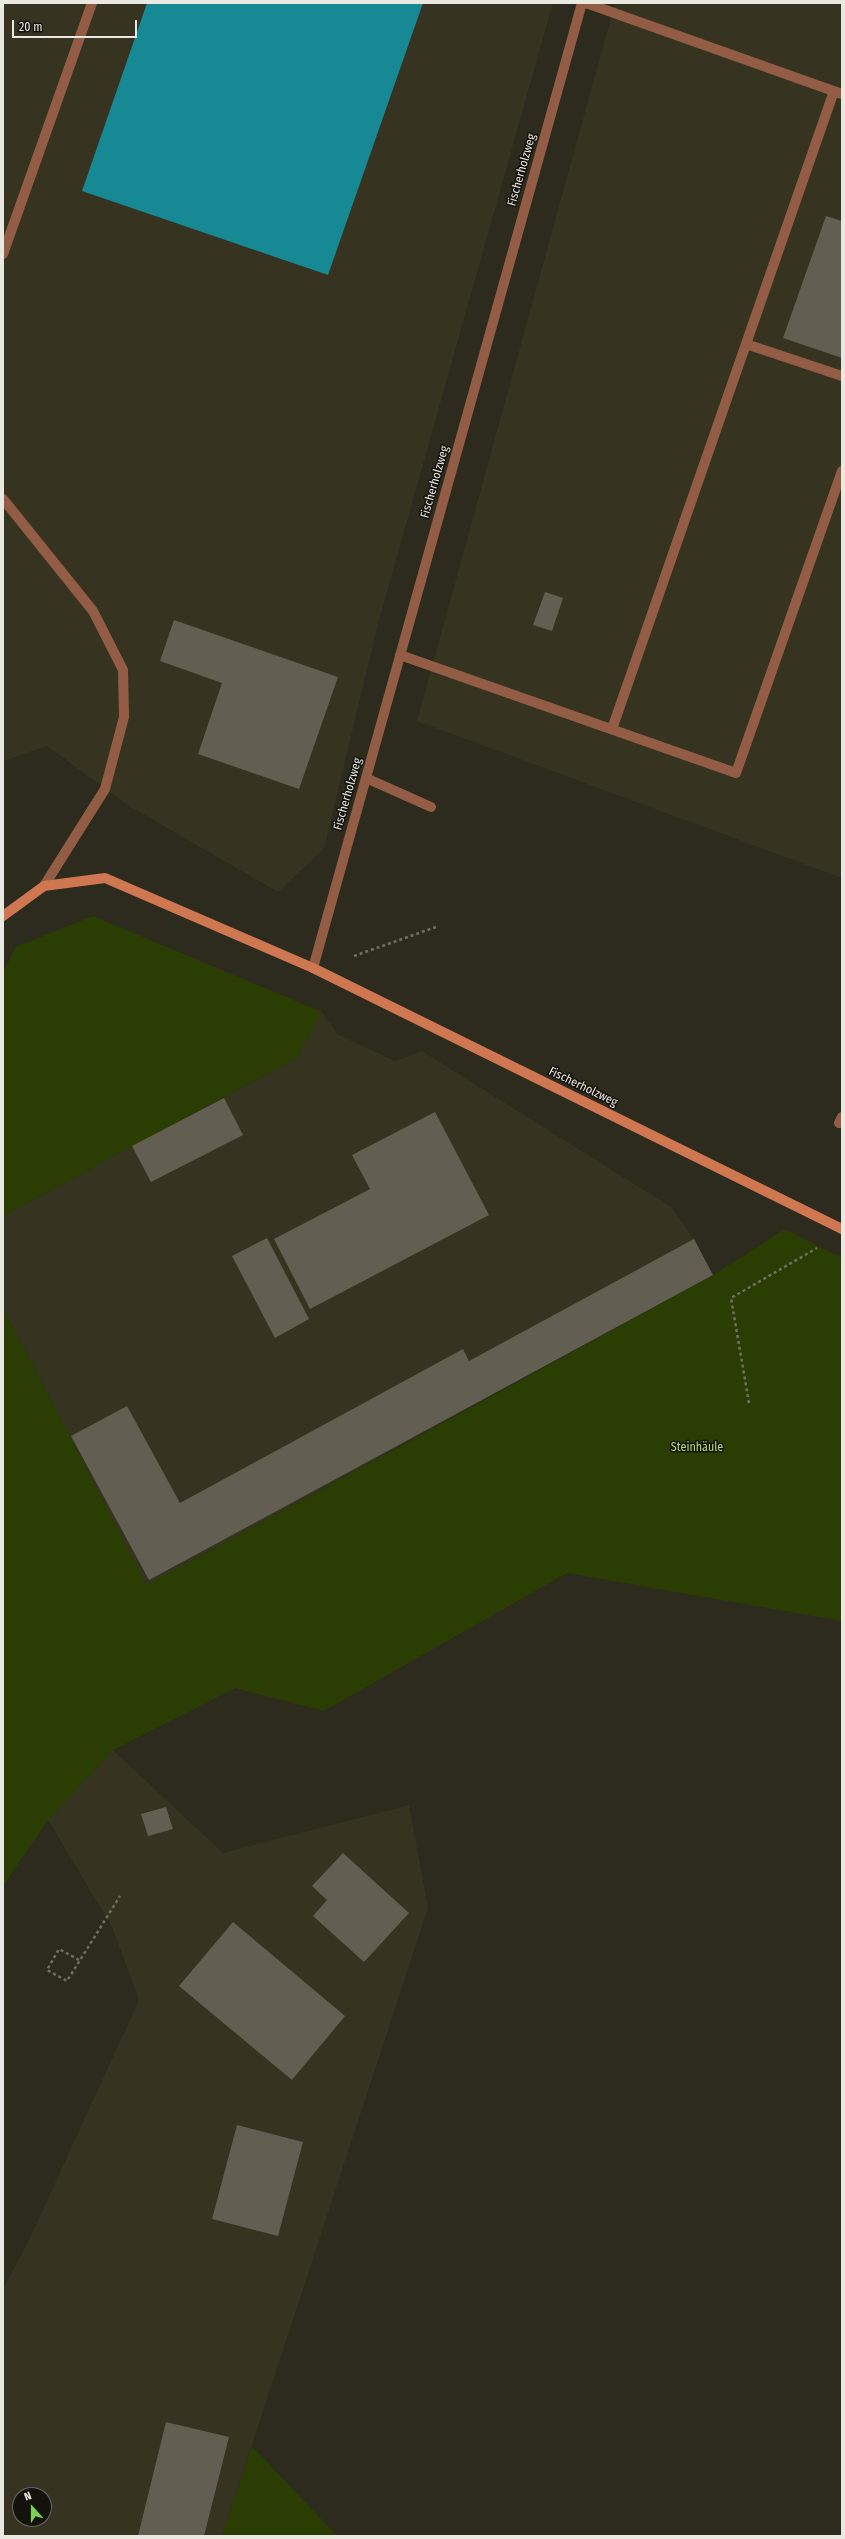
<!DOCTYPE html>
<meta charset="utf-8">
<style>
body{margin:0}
#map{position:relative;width:845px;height:2539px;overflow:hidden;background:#2d2a1e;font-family:"Fira Sans Condensed",sans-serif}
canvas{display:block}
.frame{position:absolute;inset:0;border:4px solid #eae9e1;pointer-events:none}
.north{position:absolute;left:12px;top:2487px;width:40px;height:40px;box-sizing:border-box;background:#14120d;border:1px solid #6a6862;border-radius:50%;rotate:339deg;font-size:11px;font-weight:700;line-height:16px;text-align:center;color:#eae9e1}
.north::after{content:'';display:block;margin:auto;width:14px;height:18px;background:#7ad156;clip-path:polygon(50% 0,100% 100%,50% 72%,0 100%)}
.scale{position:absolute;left:12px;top:20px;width:125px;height:18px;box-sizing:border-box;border:2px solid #eae9e1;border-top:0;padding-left:5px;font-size:12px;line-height:14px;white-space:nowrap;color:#eae9e1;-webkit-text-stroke:3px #14120d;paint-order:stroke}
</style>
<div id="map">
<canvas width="845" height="2539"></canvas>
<div class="frame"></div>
<div class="north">N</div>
<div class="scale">20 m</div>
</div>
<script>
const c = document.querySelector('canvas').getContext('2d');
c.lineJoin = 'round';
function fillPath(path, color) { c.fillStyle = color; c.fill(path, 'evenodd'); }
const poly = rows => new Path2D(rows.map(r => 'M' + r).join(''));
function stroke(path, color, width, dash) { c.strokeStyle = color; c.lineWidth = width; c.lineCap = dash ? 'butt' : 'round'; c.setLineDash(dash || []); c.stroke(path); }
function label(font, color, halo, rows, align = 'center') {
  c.font = font + ' "Fira Sans Condensed",sans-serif'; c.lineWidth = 3; c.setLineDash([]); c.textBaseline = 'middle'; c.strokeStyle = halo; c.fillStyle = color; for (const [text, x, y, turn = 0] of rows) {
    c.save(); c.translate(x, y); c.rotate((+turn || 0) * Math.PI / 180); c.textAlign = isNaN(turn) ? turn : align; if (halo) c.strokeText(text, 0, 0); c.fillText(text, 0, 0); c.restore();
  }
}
fillPath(poly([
 [3,3,553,3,378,624,324,849,278,892,129,806,47,746,3,761],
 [615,3,842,3,842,878,417,721],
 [322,1012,337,1034,395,1061,422,1051,671,1207,694,1239,712,1274,147,1585,3,1308,3,1216,297,1058],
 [113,1750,223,1853,409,1805,428,1908,222,2536,3,2536,3,2289,28,2242,139,2000,112,1927,48,1820],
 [20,2495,44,2495,44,2519,20,2519]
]), '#373321');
fillPath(poly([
 [93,916,322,1012,297,1058,3,1216,3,972,16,947],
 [785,1229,842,1258,842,1621,567,1573,324,1711,235,1688,113,1750,48,1820,3,1886,3,1308,147,1585,713,1275],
 [252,2446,337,2536,222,2536]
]), '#2a3e03');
fillPath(poly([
 [147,3,423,3,328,275,82,191]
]), '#168994');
fillPath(poly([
 [826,216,842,221,842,358,783,338],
 [545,592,563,598,552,631,533,625],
 [174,620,338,677,299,789,198,754,222,683,160,661],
 [224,1098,243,1135,151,1182,132,1146],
 [435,1112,489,1215,310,1309,274,1239,370,1189,352,1155],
 [267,1238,309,1319,275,1338,232,1256],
 [694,1239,713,1275,149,1580,71,1436,127,1406,180,1503,463,1349,469,1361],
 [166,1807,173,1829,148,1836,141,1814],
 [343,1853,409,1913,364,1962,313,1916,327,1900,312,1886],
 [233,1922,345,2016,292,2080,179,1986],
 [237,2125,303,2142,278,2236,212,2219],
 [166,2422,229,2437,204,2536,138,2536]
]), '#625e51');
stroke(poly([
 [354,956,436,927],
 [749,1403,731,1298,817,1248],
 [79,1960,59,1949,47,1970,67,1981,120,1896]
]), '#716f65', 2.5, [3, 3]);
stroke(poly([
 [586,3,842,94],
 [3,254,92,3],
 [746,344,842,376],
 [3,499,93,611,123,670,124,717,105,789,44,886],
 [400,655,736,773,842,471],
 [612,729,834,91],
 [366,778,431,807],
 [313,968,582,3],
 [839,1123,842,1117]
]), '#935d45', 10);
stroke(poly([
 [3,916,44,886,105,878,313,968,842,1229]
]), '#ce7750', 10);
label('12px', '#eae9e1', '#14120d', [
 ["Fischerholzweg",522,170,-74],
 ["Fischerholzweg",435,482,-74],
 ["Fischerholzweg",348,794,-74],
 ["Fischerholzweg",583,1087,26]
]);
label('12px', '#b3df70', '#14120d', [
 ["Steinhäule",697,1448]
]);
</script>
